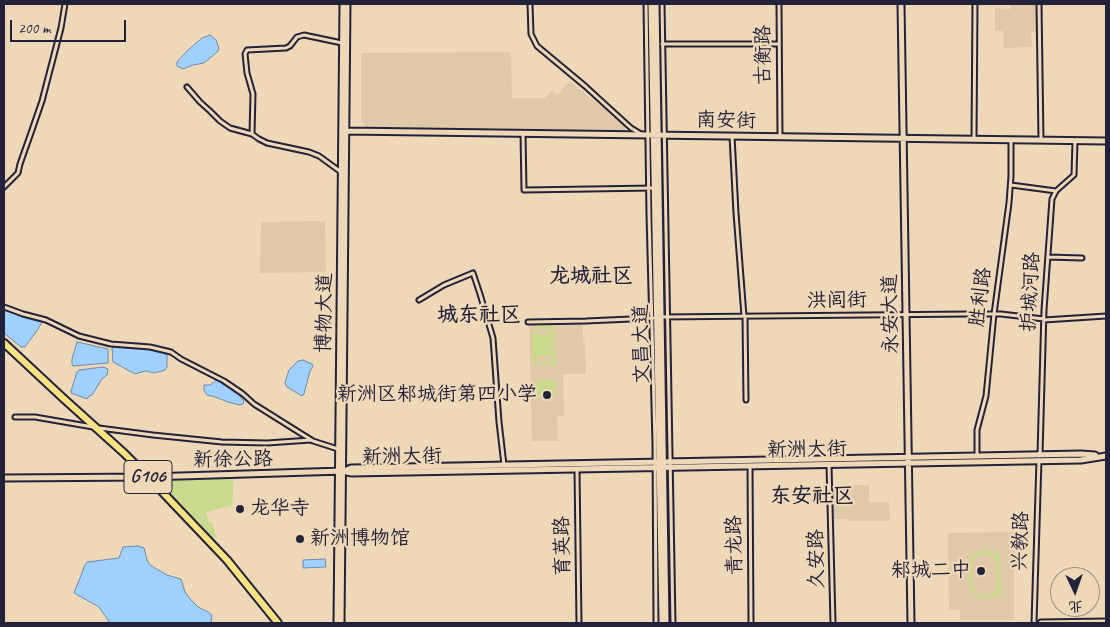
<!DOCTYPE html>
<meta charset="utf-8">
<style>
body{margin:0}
#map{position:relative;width:1110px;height:627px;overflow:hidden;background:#eed8b7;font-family:Caveat,"LXGW WenKai TC",sans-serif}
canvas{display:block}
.frame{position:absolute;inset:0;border:5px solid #22223b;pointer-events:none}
.north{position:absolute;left:1050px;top:567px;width:50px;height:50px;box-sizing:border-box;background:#eed8b7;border:1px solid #9c8f85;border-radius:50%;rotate:177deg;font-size:14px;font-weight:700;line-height:20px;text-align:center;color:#22223b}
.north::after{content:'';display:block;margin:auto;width:18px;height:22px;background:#22223b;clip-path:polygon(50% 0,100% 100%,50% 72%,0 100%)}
.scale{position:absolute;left:10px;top:20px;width:116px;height:22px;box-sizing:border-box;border:2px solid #22223b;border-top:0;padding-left:6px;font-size:15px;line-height:18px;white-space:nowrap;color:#22223b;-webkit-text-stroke:4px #eed8b7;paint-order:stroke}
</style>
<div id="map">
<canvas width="1110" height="627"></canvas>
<div class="frame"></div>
<div class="north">北</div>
<div class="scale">200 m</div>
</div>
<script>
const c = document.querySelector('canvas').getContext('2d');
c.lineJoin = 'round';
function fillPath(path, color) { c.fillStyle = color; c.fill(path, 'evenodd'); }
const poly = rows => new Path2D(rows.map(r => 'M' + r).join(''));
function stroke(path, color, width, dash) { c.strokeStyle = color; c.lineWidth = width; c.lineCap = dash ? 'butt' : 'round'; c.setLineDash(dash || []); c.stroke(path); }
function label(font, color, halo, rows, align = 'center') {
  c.font = font + ' Caveat,"LXGW WenKai TC",sans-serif'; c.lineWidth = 4.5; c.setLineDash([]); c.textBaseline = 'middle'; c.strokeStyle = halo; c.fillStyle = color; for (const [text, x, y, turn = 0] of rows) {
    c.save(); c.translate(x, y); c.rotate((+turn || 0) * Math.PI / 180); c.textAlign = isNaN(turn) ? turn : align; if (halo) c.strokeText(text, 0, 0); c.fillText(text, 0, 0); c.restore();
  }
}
fillPath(poly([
 [1011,4,1037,4,1037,32,1031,32,1032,47,1004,48,1003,31,995,31,995,8,1011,9],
 [511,52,512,98,545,98,552,90,558,95,569,81,625,125,625,130,366,127,361,120,361,53],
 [325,221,326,272,260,273,261,222],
 [583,322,583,342,585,342,586,374,563,374,564,416,557,416,558,441,532,441,529,324],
 [832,485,869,485,869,502,889,502,890,521,849,521,848,519,833,519],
 [1014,532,1014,620,960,620,960,610,949,610,948,533]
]), '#e0c9a8');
fillPath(poly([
 [551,324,554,324,555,367,552,367,552,362,546,366,539,366,532,360,532,332,538,326,544,325,551,328],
 [542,328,547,329,551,334,552,358,549,361,544,364,538,362,534,359,535,357,551,357,550,334,534,334,536,331],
 [537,380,555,380,555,397,537,397],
 [234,478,232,506,206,512,209,523,212,522,216,538,213,540,162,485,165,479],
 [838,492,847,492,847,507,839,508],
 [986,550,991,552,997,556,998,550,1000,550,1001,599,998,599,998,593,989,598,980,598,973,593,969,588,969,561,972,556,977,552],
 [984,553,989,554,993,557,997,565,998,584,996,589,991,594,985,596,979,595,975,592,972,584,972,562,977,556]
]), '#c9d98d');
const water = poly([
 [210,35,216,40,219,49,217,52,204,63,193,65,183,69,177,66,177,62,187,51,202,38,210,35],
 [4,310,39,320,42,322,38,329,25,347,21,347,4,333,4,310],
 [77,342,108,349,108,363,73,366,72,364,72,359,77,342],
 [115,347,154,350,163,352,167,355,167,367,165,370,158,372,154,373,146,371,135,374,113,362,112,348,115,347],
 [303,360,312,364,313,366,310,371,304,394,302,396,287,387,285,383,289,370,298,361,303,360],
 [103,367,108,369,107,375,102,379,92,395,89,396,87,399,71,393,71,391,77,372,79,370,103,367],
 [217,380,236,392,244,401,243,404,239,405,228,402,215,397,207,395,204,391,204,385,210,385,217,380],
 [138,546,144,548,147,560,150,565,167,575,181,579,185,592,191,600,198,607,208,612,212,615,211,623,110,623,99,607,74,593,85,565,87,562,119,558,123,547,138,546],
 [325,559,326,567,303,568,303,560,325,559]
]);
fillPath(water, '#a0d0fc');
stroke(water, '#6e8aaf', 1);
const street = poly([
 [530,4,531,34,537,46,585,86,631,128,641,134],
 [646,4,649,214,655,444,656,623],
 [662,4,673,623],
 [779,4,780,136],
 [1039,4,1041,140],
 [662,44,779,44],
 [187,87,200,102,210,111,220,121,230,128,252,134,259,139,267,143,309,152,319,156,341,172],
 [523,133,524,190,654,188],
 [252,134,253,94,247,73,245,54,247,50,286,48,290,46,297,37,304,35,342,43],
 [732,136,736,213,744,316],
 [974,139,975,4],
 [1011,185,1056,191],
 [4,187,18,173,20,164,32,130,42,101,61,28,65,4],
 [1048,257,1082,258],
 [419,300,444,285,473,273,480,294,493,338,499,422,504,465],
 [4,307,23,314,46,320,79,336,111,344,150,347,171,352,181,359,224,381,243,394,254,404,313,441,338,449],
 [745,316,746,400],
 [661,317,968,314,1001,314,1044,319],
 [1044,320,1106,316],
 [528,322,586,321,653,318],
 [15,417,35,417,93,427],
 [99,428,153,435,222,442,267,443,311,440],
 [1040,454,1044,310,1052,199,1056,191,1074,175,1075,141],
 [977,456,977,430,986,396,994,314,1009,203,1011,176,1011,140],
 [829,465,833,623],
 [750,466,751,623],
 [577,469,579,623],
 [1034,623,1039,460]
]);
const secondary = poly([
 [651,4,662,623],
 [656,4,666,623],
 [901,4,911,623],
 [346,131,1106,141],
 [344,471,351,468,1081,454,1095,455],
 [4,478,148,477,343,471,351,473,1081,460,1106,456],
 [337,623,343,4],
 [341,623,347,4],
 [1041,623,1106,622]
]);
const highway = poly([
 [4,343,63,398,124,453,150,479,227,560,278,623]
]);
stroke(street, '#22223b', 7);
stroke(secondary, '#22223b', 9);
stroke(highway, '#22223b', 10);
stroke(street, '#eed8b7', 3);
stroke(secondary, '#eed8b7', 5);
stroke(highway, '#f8e281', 6);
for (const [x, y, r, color] of [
 [547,395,5,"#22223b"],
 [240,509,5,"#22223b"],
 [300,539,5,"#22223b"],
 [981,571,5,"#22223b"]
]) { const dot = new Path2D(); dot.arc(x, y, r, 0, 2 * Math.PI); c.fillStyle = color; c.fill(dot); stroke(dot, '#eed8b7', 2); }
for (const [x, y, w] of [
 [148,477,48]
]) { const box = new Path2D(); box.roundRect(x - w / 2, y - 16.5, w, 33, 4); c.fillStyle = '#eed8b7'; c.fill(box); stroke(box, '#22223b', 1); }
label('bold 19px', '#22223b', null, [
 ["G106",148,477]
]);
label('20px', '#22223b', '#eed8b7', [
 ["古衡路",764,55,-90],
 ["南安街",726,121,1],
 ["护城河路",1031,292,-87],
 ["胜利路",981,297,-83],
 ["洪闾街",837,301,-1],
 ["博物大道",325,313,-89],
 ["永安大道",891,314,-91],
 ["文昌大道",642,344,-91],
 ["新洲大街",807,450,-1],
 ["新洲大街",402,457,-1],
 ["新徐公路",233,460,-1],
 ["兴教路",1021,541,-88],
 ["青龙路",735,545,-91],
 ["育英路",563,546,-91],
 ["久安路",817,559,-91]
]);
label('20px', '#22223b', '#eed8b7', [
 ["新洲区邾城街第四小学",537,395],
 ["龙华寺",250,509,"left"],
 ["新洲博物馆",310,539,"left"],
 ["邾城二中",971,571]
], 'right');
label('bold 21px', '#22223b', '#eed8b7', [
 ["龙城社区",591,276],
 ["城东社区",479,315],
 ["东安社区",812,496]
]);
</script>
